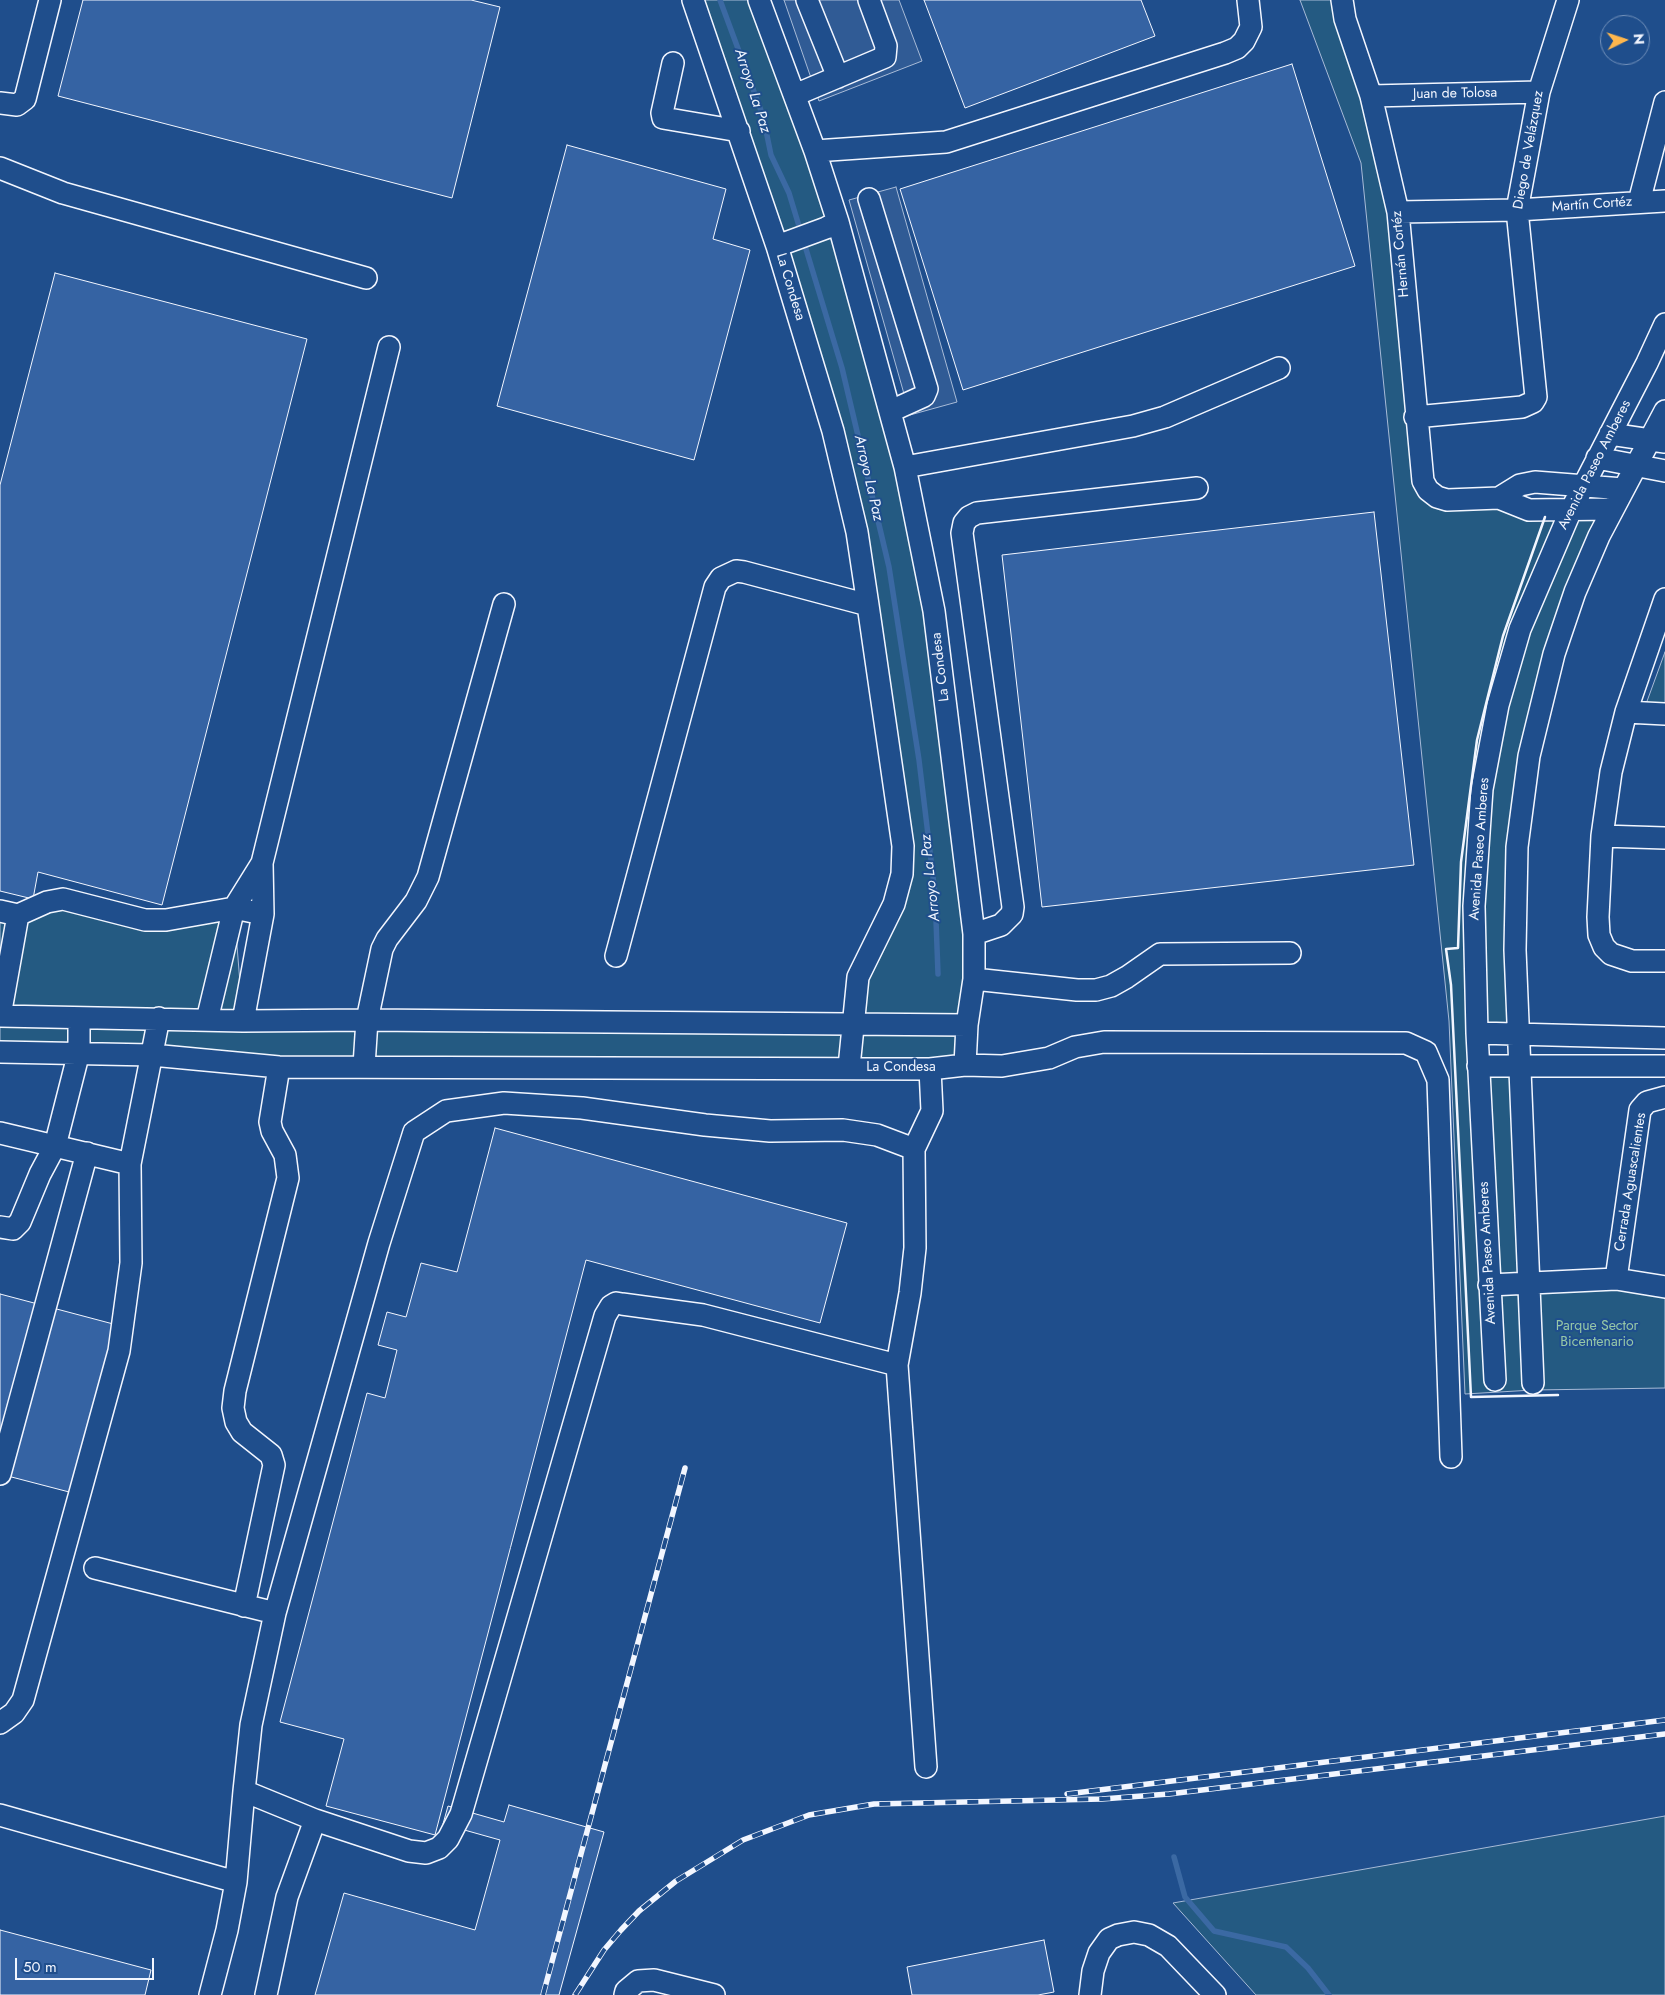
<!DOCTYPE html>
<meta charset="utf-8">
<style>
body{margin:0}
#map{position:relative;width:1665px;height:1995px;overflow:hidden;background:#1f4e8c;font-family:Jost,sans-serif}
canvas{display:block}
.north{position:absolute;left:1600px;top:15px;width:50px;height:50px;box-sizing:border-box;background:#1f4e8c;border:1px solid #7391ba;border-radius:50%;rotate:86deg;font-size:14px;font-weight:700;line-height:20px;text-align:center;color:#f2f6ff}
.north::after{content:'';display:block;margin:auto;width:18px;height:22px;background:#ffb74d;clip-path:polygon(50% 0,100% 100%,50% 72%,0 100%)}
.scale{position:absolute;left:15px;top:1958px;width:139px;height:22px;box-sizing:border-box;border:2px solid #f2f6ff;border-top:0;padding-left:6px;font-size:15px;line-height:18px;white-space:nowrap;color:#f2f6ff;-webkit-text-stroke:4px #1f4e8c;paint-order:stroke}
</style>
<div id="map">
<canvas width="1665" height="1995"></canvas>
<div class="north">N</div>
<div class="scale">50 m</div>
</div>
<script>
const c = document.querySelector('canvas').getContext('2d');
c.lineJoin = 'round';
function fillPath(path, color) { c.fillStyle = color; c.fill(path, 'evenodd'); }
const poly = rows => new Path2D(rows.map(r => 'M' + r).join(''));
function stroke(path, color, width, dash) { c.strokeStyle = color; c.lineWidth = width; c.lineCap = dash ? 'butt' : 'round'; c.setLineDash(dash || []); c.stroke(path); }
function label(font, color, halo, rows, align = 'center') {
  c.font = font + ' Jost,sans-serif'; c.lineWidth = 4; c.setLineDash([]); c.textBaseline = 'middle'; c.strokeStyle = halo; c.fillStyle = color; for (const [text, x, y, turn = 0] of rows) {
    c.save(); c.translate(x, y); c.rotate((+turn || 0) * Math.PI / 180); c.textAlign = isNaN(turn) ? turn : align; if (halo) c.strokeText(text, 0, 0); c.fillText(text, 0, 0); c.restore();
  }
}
const green = poly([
 [694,0,759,0,905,467,974,934,965,1065,930,1069,0,1052,0,911,47,902,145,920,234,908,243,1021,851,1024,902,874,857,532,694,0],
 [1300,0,1342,0,1371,96,1428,490,1613,509,1529,756,1518,1033,1477,1033,1478,1066,1519,1066,1529,1284,1665,1287,1665,1388,1533,1390,1465,1394,1449,1021,1361,163,1300,0],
 [1665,652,1665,705,1646,704,1665,652],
 [1665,1816,1665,1995,1256,1995,1173,1903,1665,1816]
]);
fillPath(green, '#245a82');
stroke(green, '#a8bbd7', 1);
const parking = poly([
 [784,0,899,0,922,61,819,101,784,0],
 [896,187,957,402,910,415,849,200,896,187]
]);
fillPath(parking, '#305b95');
stroke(parking, '#a8bbd7', 1);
stroke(poly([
 [720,0,763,116,771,155,789,193,842,368,889,567,919,760,935,893,938,974],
 [1174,1857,1185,1897,1214,1931,1286,1947,1308,1968,1329,1995]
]), '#3b69a3', 5.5);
const building = poly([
 [83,0,471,0,500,7,452,198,58,96,83,0],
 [924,0,1141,0,1155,36,965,108,924,0],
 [1292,64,1355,266,963,390,900,189,1292,64],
 [567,145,726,189,713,239,750,250,694,460,497,406,567,145],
 [55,273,307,339,162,905,38,872,33,899,0,891,0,485,55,273],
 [1374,512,1414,865,1042,907,1002,555,1374,512],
 [495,1128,847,1223,820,1323,586,1260,435,1835,326,1806,344,1739,280,1722,367,1393,385,1398,397,1350,378,1345,387,1312,406,1317,421,1263,457,1272,495,1128],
 [0,1294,117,1325,73,1493,0,1474,0,1294],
 [509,1805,604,1832,559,1995,315,1995,344,1893,475,1930,500,1840,443,1824,448,1806,504,1822,509,1805],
 [0,1930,151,1970,145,1995,0,1995,0,1930],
 [1044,1940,1054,1992,1038,1995,912,1995,907,1967,1044,1940]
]);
fillPath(building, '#3563a3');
stroke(building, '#f2f6ff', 1);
const minor = poly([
 [693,0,777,246,833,431,857,532,868,605,903,846,902,874,894,904,858,977,849,1067],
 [807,0,838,77],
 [1342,0,1345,19,1371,96,1398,212,1423,481,1428,490,1437,497,1447,500,1499,498,1529,510,1613,509],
 [673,63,662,113,663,118,739,131],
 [795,95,885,57,886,46,869,0],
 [1371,96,1539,92],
 [0,103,17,105,25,99,50,0],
 [815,151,946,142,1225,53,1237,48,1244,41,1251,27,1248,0],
 [0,168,63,193,366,278],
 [869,199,927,389,924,396,891,411],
 [1639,202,1665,102],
 [1398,212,1517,210,1665,201],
 [777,246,826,228,838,222],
 [1415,417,1522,407,1533,402,1536,397,1517,210,1539,92,1568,0],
 [1610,434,1665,442],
 [1597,458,1665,471],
 [905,467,1133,426,1165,417,1279,368],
 [1499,498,1520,485,1535,482,1623,489],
 [1665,599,1626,712,1611,772,1602,836,1598,917,1599,935,1604,947,1611,954,1632,961,1665,961],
 [1626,712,1665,714],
 [1602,836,1665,838],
 [0,911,18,915,47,902,63,899,145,920,166,920,234,908,263,914],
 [974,934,1001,925,1012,914,1013,907,962,533,964,523,969,517,977,513,1197,488],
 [616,956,715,587,721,578,736,571,744,572,868,605],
 [974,979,1077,990,1096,990,1111,986,1127,977,1160,954,1290,953],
 [0,1016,243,1021,367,1020,967,1025],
 [0,1016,18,915],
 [207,1020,234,908,262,863],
 [243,1021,263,914,262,863,389,347],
 [1477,1033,1665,1038],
 [0,1052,152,1055,279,1067,930,1069,965,1065,967,1025,974,979,974,934,934,611,905,467,838,222,815,151,759,0],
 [965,1065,1002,1066,1049,1058,1075,1047,1104,1042,1406,1043,1426,1052,1438,1080,1451,1457],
 [364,1066,367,1020,382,949,387,939,416,901,428,877,504,604],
 [1478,1066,1665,1066],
 [0,1133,130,1164,131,1263,119,1351,23,1700,14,1713,0,1723],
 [130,1164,159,1018],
 [0,1227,13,1229,20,1222,40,1174,55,1146,79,1052,79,1018],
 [1616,1279,1640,1110,1647,1102,1665,1097],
 [1489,1285,1616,1279,1665,1287],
 [897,1365,703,1315,622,1304,616,1303,611,1306,605,1316,461,1814,448,1839,439,1848,426,1853,409,1851,315,1820,244,1791,251,1725,275,1613,379,1243,414,1132,446,1111,504,1103,582,1108,705,1125,770,1131,843,1130,877,1135,914,1149],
 [1495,1380,1477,1033,1474,906,1482,789,1498,705,1520,629,1571,510,1647,363,1665,324],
 [1533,1383,1515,950,1517,847,1529,756,1554,654,1575,592,1599,536,1665,411],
 [0,1474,87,1153],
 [95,1568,275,1613],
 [244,1606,274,1465,271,1455,242,1432,236,1422,233,1408,235,1391,288,1178,285,1155,272,1131,270,1122,279,1067],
 [926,1767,897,1365,910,1293,915,1248,914,1149,932,1111,930,1069],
 [0,1815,236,1882,227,1930,210,1995],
 [236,1882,244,1791],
 [266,1995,287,1897,315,1820],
 [625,1995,626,1991,638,1981,654,1980,714,1995],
 [1090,1995,1093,1971,1099,1953,1109,1939,1118,1935,1134,1932,1149,1935,1168,1946,1215,1995]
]);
stroke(minor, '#f2f6ff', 24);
stroke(minor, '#1f4e8c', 21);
const rail = poly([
 [1067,1794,1665,1720],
 [543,1995,685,1468],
 [575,1995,604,1950,621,1930,639,1911,676,1881,743,1840,809,1815,874,1804,1102,1799,1169,1794,1665,1734]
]);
stroke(rail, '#f2f6ff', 5.5);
stroke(rail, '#1f4e8c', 4, [11]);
stroke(poly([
 [1545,517,1503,636,1477,740,1461,862,1458,948,1446,949,1451,985,1471,1397,1558,1395]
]), '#f2f6ff', 2.5);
label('14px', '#f2f6ff', '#1f4e8c', [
 ["Juan de Tolosa",1455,94,-1],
 ["Diego de Velázquez",1529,150,-80],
 ["Martín Cortéz",1592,205,-4],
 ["Hernán Cortéz",1401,254,-95],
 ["La Condesa",790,287,73],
 ["Avenida Paseo Amberes",1595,465,-63],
 ["La Condesa",941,667,-97],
 ["Avenida Paseo Amberes",1480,849,-86],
 ["La Condesa",901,1068],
 ["Cerrada Aguascalientes",1631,1182,-81],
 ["Avenida Paseo Amberes",1488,1253,-93]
]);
label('14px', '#97c8a6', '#1f4e8c', [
 ["Parque Sector",1597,1327],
 ["Bicentenario",1597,1343]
]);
label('italic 15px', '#f2f6ff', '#1f4e8c', [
 ["Arroyo La Paz",752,91,72],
 ["Arroyo La Paz",868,478,77],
 ["Arroyo La Paz",931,878,-96]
]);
</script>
